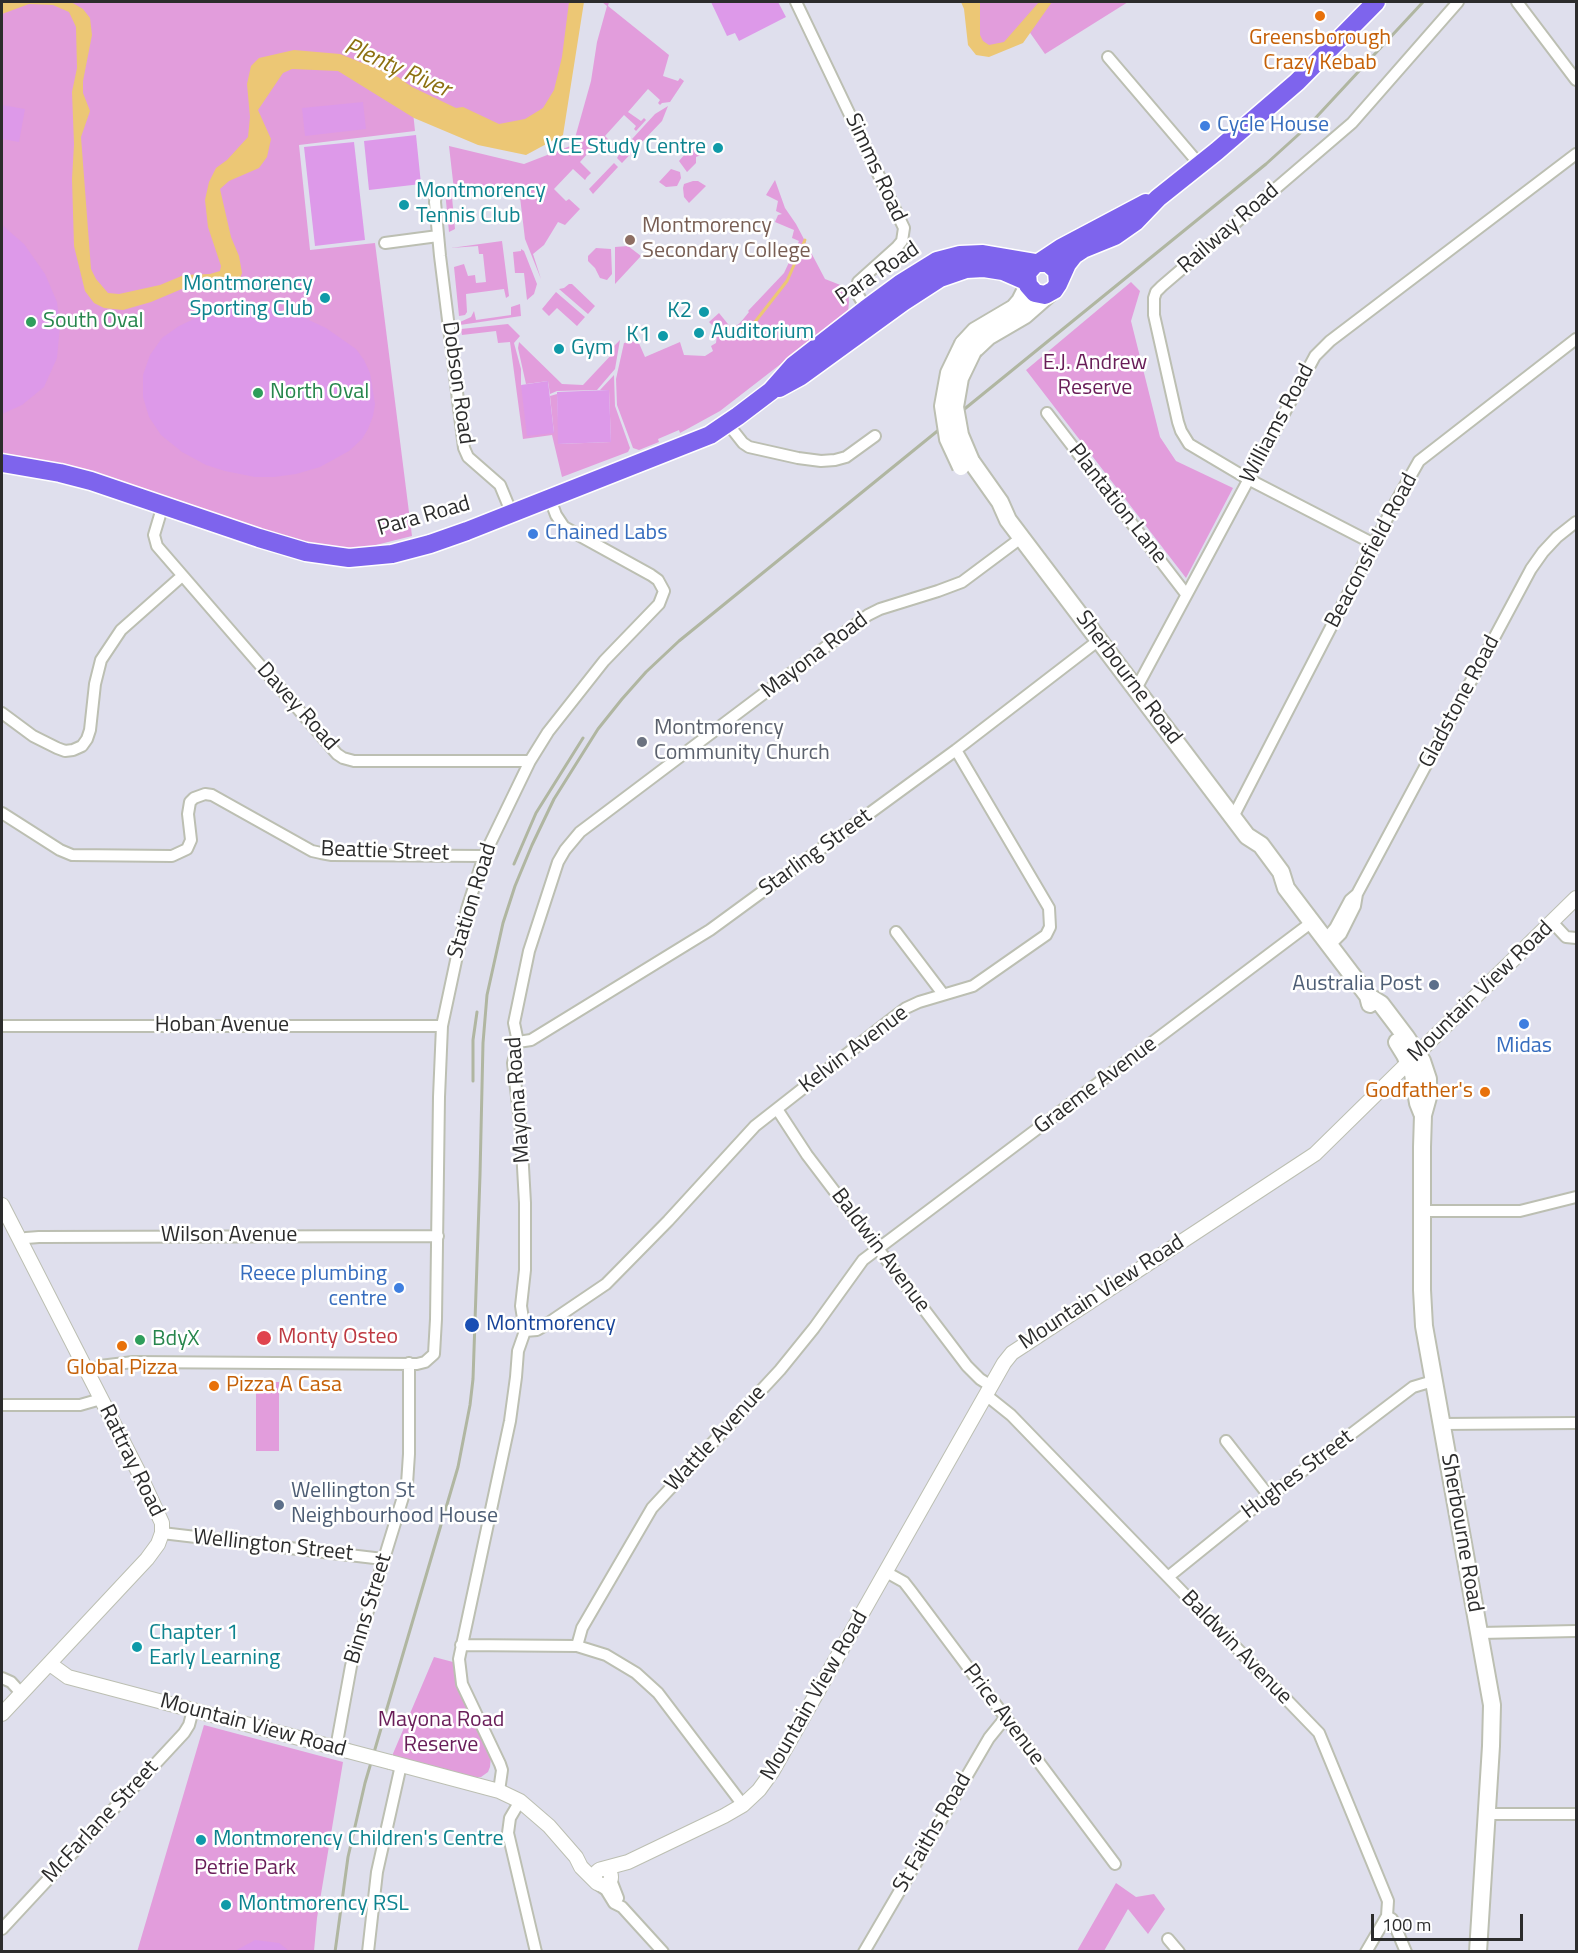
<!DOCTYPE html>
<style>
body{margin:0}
#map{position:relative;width:1578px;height:1953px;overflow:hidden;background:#dfdfed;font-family:"Titillium Web",sans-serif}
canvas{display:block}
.frame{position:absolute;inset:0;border:3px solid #2c2c2c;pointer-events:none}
.scale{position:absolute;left:1371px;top:1914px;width:152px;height:27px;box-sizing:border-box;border:3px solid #2c2c2c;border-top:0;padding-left:8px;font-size:18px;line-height:21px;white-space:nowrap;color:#2c2c2c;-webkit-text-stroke:4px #fff;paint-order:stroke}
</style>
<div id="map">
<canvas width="1578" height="1953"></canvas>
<div class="frame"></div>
<div class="scale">100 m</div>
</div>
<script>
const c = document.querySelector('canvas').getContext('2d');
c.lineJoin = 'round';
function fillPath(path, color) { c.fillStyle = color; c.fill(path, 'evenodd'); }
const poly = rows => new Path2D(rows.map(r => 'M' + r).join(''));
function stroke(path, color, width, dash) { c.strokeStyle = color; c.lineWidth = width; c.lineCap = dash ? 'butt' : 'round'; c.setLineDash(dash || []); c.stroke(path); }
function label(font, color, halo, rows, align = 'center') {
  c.font = font + ' "Titillium Web",sans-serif'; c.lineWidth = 5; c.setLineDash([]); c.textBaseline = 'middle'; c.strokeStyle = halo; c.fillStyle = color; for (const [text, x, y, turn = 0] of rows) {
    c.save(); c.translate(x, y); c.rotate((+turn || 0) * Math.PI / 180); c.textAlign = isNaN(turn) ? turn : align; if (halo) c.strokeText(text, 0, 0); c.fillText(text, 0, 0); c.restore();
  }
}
fillPath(poly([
 [2,2,577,2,563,85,519,137,412,102,415,131,299,145,310,250,375,243,412,536,360,549,315,546,2,456],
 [602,2,609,2,608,6,669,55,663,76,678,81,680,78,684,81,670,102,662,103,660,105,658,103,660,100,648,89,628,112,641,121,644,118,646,120,636,131,634,129,636,126,624,115,605,136,617,148,611,152,599,141,580,162,591,173,587,177,585,180,573,169,554,189,566,201,569,199,580,209,565,225,558,222,544,245,533,254,541,279,525,239,519,189,452,197,455,229,449,232,445,191,454,190,449,146,524,164,573,145,591,81,597,42,607,6],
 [969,2,1128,2,1045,54,1026,27,1004,46,979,48],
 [668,106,662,121,622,163,617,158,621,151,655,114],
 [691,147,701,155,696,157,696,163,687,172,679,161],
 [614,163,618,167,593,194,589,189],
 [671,169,680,172,681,178,677,186,666,187,659,182],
 [775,180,785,208,796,224,825,279,848,288,849,302,848,312,720,411,680,433,679,430,658,439,659,442,639,450,633,448,617,405,616,379,624,343,638,341,645,357,680,342,684,355,705,356,713,351,711,346,716,343,717,335,712,332,715,328,709,322,719,313,732,329,740,323,749,312,748,311,784,273,799,241,792,238,794,230,775,222,778,215,782,214,776,211,778,201,766,195],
 [693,181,698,181,706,186,689,203,684,197,683,188,684,184],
 [502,241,509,296,506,298,504,289,466,294,467,312,465,315,459,316,454,267,464,264,468,276,475,275,476,283,486,282,483,254,479,254,478,246,451,248],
 [628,246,641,256,615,284,615,247],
 [596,248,611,249,612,274,607,280,600,278,595,268,588,261,588,256],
 [521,249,524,251,537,284,534,294,527,300,524,273,515,273,513,252,521,251],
 [1131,282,1140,291,1131,321,1160,437,1176,461,1233,488,1186,578,1026,370],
 [569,284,572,284,595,306,588,314,559,289,564,288],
 [556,292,585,317,577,326,557,308,549,316,542,309],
 [520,304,521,316,460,325,460,322,471,317,474,311,476,320,511,315,511,307],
 [508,324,520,336,514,343,521,369,521,385,554,433,550,396,557,394,559,444,611,442,609,390,600,390,614,375,615,406,630,448,628,452,562,477,552,435,523,439,510,342,498,343,496,331,462,335,461,329],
 [620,340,615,369,597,390,557,391,550,394,548,381,526,384,518,348,519,342,562,384,583,385,613,353,610,350],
 [256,1382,279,1382,279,1451,256,1451],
 [434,1657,453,1662,461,1695,489,1752,491,1757,490,1767,488,1772,481,1777,472,1777,392,1756],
 [204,1725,343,1762,317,1918,314,1951,137,1952],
 [1116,1883,1136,1897,1154,1894,1165,1909,1148,1934,1128,1909,1104,1951,1077,1951]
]), '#e29ddc');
fillPath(poly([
 [711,2,778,2,786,17,739,41,735,33,727,36],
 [363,102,366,129,305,136,302,108],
 [2,105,25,109,19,142,2,139],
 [416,135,421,184,369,190,364,141],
 [354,142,365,240,315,246,304,147],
 [2,225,24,244,45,274,57,302,60,326,57,358,44,387,22,405,2,414],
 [259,307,296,314,326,328,356,349,364,360,370,373,375,404,373,416,368,429,362,439,349,451,320,467,296,474,274,477,255,477,225,471,206,465,182,452,161,435,149,417,143,397,143,375,150,355,162,338,179,326,198,317,231,309],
 [548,381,554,433,527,436,521,385],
 [609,390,611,442,558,444,557,392],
 [255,1940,279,1943,289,1951,235,1951]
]), '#dd99e9');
fillPath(poly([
 [2,2,71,2,83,9,90,18,92,35,83,81,83,93,90,111,81,137,91,269,96,279,108,293,119,294,160,285,184,275,210,274,220,271,221,266,208,227,205,200,209,182,216,168,227,160,248,137,250,117,247,84,251,66,259,58,294,50,340,54,398,77,412,87,456,108,463,107,499,124,525,119,543,108,554,90,562,57,569,2,584,2,563,135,526,155,478,145,414,118,338,71,292,69,283,73,258,110,271,139,267,157,259,168,229,181,220,189,231,237,239,256,242,273,238,284,227,287,189,286,151,302,123,310,104,308,94,303,85,291,74,246,72,179,74,144,72,92,77,68,76,27,69,12,53,5,29,4,2,14],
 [961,2,980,2,980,35,983,41,989,45,1004,42,1039,2,1052,2,1023,43,989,57,976,55,968,45,964,9]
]), '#ecc775');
stroke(poly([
 [722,333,735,335,751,327,787,281,805,240]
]), '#ecc775', 3);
const minor = poly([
 [796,2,904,228,902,241,897,247,858,282,858,295,869,313],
 [1517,2,1576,80],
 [1108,57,1200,165],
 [436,192,435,202,440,256,464,448,468,457,500,485,512,514],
 [385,243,438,236],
 [1047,413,1186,594],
 [728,424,743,443,749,447,798,458,821,461,835,460,846,457,875,436],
 [163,505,154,535,157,546,337,754,343,758,354,761,530,761],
 [1374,544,1248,479,1189,444,1181,431,1178,422,1154,315,1154,298,1156,292,1162,286,1352,123,1458,2],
 [1136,689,1315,356,1330,341,1576,154],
 [2,713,33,736,57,748,65,751,73,750,82,746,87,739,90,730,95,684,101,660,121,630,182,576],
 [2,813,60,850,72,855,172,856,187,849,191,840,188,814,190,802,194,798,205,794,212,795,312,851,321,853,332,855,484,856],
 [1233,817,1393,507,1419,461,1576,339],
 [1552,922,1566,937,1576,938],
 [896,932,943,994],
 [1325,940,1335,928,1350,900,1357,894,1531,569,1543,552,1557,537,1576,522],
 [1330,945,1341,934,1355,906,1357,894],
 [2,1026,442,1026],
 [518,1042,531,1040,710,930,956,750,1099,640],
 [777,1109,807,1155,967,1366,980,1379,991,1386],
 [1422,1211,1520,1211,1576,1197],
 [20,1241,26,1238,39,1237,438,1236],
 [525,1331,537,1330,544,1326,606,1284,668,1221,755,1126,889,1021,906,1008,919,1002,973,986,1046,935,1050,927,1049,908,956,750],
 [87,1372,100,1366,133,1362,417,1364,425,1362,434,1354,436,1319,439,1097,442,1026,467,909,484,856,530,761,548,732,604,661,659,604,664,591,658,580,651,575,564,527,556,515,550,499],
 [986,1395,1011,1415,1319,1733,1388,1901,1387,1916,1366,1952],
 [2,1405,80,1405,101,1399],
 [1441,1424,1576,1423],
 [1226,1441,1269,1496],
 [162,1533,383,1559],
 [886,1572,904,1582,911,1591,1115,1864],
 [1168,1577,1246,1514,1413,1387,1433,1381],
 [1480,1633,1576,1631],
 [461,1645,577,1646,606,1655,636,1673,658,1693,743,1805],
 [577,1646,582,1628,652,1508,780,1370,814,1328,863,1260,1312,922],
 [2,1678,11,1682,21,1693],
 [336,1748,351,1666,407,1484,409,1454,409,1363],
 [499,1791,502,1770,500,1764,462,1684,459,1659,510,1421,516,1377,518,1351,525,1331,521,1306,525,1270,525,1203,521,1131,513,1063,518,1042,514,1023,529,951,558,862,565,850,580,832,868,615,880,609,938,591,962,582,1021,538],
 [520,1801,510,1818,508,1833,536,1952],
 [1487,1814,1576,1814],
 [611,1880,618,1898],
 [599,1885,606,1890,614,1903,622,1907,663,1952],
 [1387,1916,1392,1919,1406,1952],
 [2,1929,184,1733,189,1725,193,1710],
 [1168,1939,1179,1952],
 [368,1952,377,1872,401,1765],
 [864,1952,989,1738,1006,1717]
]);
const tertiary = poly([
 [2,1205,139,1473,162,1523,162,1533,158,1544,147,1559,2,1714],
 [50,1664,68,1677,348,1751],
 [390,1762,499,1791,520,1801,549,1826,576,1857,581,1867,597,1883],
 '595 1877a8 8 0 1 1 16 0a8 8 0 1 1-16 0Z',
 [602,1869,628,1862,724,1816,743,1805,759,1790,772,1772,1004,1363,1012,1353,1315,1154,1576,898]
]);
const secondary = poly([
 [963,344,975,331,1014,308,1020,301,1028,285],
 [973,351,989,336,1025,315,1050,293],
 [971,461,1000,502,1008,520,1247,836,1261,845,1281,872,1286,888,1368,996,1370,1004],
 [1368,996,1381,1004,1406,1037,1422,1061,1428,1079,1428,1097,1423,1115,1422,1147,1422,1290,1424,1326,1492,1705,1491,1746,1478,1952],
 [1397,1042,1405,1055,1413,1074,1418,1103,1422,1113]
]);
const primary = poly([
 [1040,262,1061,248,1146,203],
 [1058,284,1057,271,1048,263,1036,263,1027,273,1028,285,1035,293,1045,295,1054,290,1058,284,1067,264,1074,255,1083,249,1115,236,1135,222,1158,198,1217,151,1297,82,1376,2],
 [779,388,801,376,903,302,940,278,966,269,984,268,1003,271,1026,281],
 [2,463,60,473,91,481,259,538,306,552,349,558,392,554,430,544,467,531,710,435,738,416,771,391,794,365,866,309,900,284,937,261,960,255,983,254,1036,263]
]);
stroke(minor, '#bcbfb2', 14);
stroke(tertiary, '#bcbfb2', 16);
stroke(secondary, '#bcbfb2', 20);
stroke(primary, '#fff', 21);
stroke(minor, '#fff', 10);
stroke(tertiary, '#fff', 14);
stroke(secondary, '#fff', 16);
stroke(primary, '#7e64ed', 18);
stroke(poly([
 [514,864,536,813,583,738],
 [473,1081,473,1040,477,1012],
 [335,1952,348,1857,365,1783,458,1467,470,1405,473,1379,480,1175,483,1043,487,995,503,923,515,886,532,845,554,799,598,729,622,699,646,672,679,641,1266,164,1309,125,1423,2]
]), '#b0b6a1', 3);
const tertiaryBridge = poly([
 [348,1751,390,1762]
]);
const secondaryBridge = poly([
 [971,461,960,435,955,407,960,378,973,351],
 [961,467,948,439,943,406,949,373,963,344]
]);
stroke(tertiaryBridge, '#bcbfb2', 16, []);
stroke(secondaryBridge, '#bcbfb2', 20, []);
stroke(tertiaryBridge, '#fff', 14);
stroke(secondaryBridge, '#fff', 16);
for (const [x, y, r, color] of [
 [1320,16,6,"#e8710a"],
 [1205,126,6,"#3f7fe0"],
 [718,148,6,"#0f9aa8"],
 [404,205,6,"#0f9aa8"],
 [630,240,6,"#8d6e63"],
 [325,298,6,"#0f9aa8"],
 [704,312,6,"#0f9aa8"],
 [31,322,6,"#2e9e5b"],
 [699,333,6,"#0f9aa8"],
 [663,336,6,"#0f9aa8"],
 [559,349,6,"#0f9aa8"],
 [258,393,6,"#2e9e5b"],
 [533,534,6,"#3f7fe0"],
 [642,742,6,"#6b7280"],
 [1434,985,6,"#5c6f8a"],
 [1524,1024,6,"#3f7fe0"],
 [1485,1092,6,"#e8710a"],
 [399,1288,6,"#3f7fe0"],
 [472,1325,8,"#1a4fb4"],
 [264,1338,8,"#e0444e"],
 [140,1340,6,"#2e9e5b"],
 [122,1346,6,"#e8710a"],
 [214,1386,6,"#e8710a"],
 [279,1505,6,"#5c6f8a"],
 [137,1647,6,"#0f9aa8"],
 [201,1840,6,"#0f9aa8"],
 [226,1905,6,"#0f9aa8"]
]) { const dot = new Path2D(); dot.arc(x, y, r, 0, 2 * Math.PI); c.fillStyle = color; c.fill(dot); stroke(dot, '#fff', 2); }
label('22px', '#c56008', '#fff', [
 ["Greensborough",1320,39],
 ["Crazy Kebab",1320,64],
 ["Godfather's",1473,1092,"right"],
 ["Global Pizza",122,1369],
 ["Pizza A Casa",226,1386,"left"]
]);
label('22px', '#366cbe', '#fff', [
 ["Cycle House",1217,126],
 ["Chained Labs",545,534],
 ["Midas",1524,1047,"center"],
 ["Reece plumbing",387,1275,"right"],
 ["centre",387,1300,"right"]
], 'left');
label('22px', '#0d838f', '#fff', [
 ["VCE Study Centre",706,148,"right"],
 ["Montmorency",416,192],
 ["Tennis Club",416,217],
 ["Montmorency",313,285,"right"],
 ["Sporting Club",313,310,"right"],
 ["K2",692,312,"right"],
 ["Auditorium",711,333],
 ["K1",651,336,"right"],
 ["Gym",571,349],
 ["Chapter 1",149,1634],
 ["Early Learning",149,1659],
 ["Montmorency Children's Centre",213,1840],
 ["Montmorency RSL",238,1905]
], 'left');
label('22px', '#2c2c2c', '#fff', [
 ["Simms Road",875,168,65],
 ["Railway Road",1229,229,-41],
 ["Para Road",878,274,-34],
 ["Dobson Road",457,383,82],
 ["Williams Road",1278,424,-62],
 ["Plantation Lane",1117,504,52],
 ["Para Road",424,517,-16],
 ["Beaconsfield Road",1372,551,-62],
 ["Mayona Road",815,656,-37],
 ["Sherbourne Road",1128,678,53],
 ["Gladstone Road",1460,702,-62],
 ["Davey Road",297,707,48],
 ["Beattie Street",385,852,2],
 ["Starling Street",816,853,-36],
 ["Station Road",473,901,-73],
 ["Mountain View Road",1481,992,-44],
 ["Hoban Avenue",222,1026],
 ["Kelvin Avenue",854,1050,-37],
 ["Graeme Avenue",1096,1086,-37],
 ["Mayona Road",519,1100,-94],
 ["Wilson Avenue",229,1236],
 ["Baldwin Avenue",880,1251,53],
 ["Mountain View Road",1102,1293,-33],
 ["Wattle Avenue",716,1439,-47],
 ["Rattray Road",131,1461,64],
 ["Hughes Street",1298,1475,-37],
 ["Sherbourne Road",1461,1533,80],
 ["Wellington Street",273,1546,6],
 ["Binns Street",369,1609,-73],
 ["Baldwin Avenue",1236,1648,46],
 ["Mountain View Road",815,1696,-60],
 ["Price Avenue",1003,1715,53],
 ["Mountain View Road",253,1726,15],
 ["McFarlane Street",101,1822,-47],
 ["St Faiths Road",933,1833,-60]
]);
label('22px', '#785e54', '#fff', [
 ["Montmorency",642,227],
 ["Secondary College",642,252]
], 'left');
label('22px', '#27864d', '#fff', [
 ["South Oval",43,322],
 ["North Oval",270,393],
 ["BdyX",152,1340]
], 'left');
label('22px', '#681d58', '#fff', [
 ["E.J. Andrew",1095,364],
 ["Reserve",1095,389],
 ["Mayona Road",441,1721],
 ["Reserve",441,1746],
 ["Petrie Park",245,1869]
]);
label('22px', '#5b616d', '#fff', [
 ["Montmorency",654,729],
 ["Community Church",654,754]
], 'left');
label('22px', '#4e5e75', '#fff', [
 ["Australia Post",1422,985],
 ["Wellington St",291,1492,"left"],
 ["Neighbourhood House",291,1517,"left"]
], 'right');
label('22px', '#164399', '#fff', [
 ["Montmorency",486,1325]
], 'left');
label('22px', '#be3a42', '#fff', [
 ["Monty Osteo",278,1338]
], 'left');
label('italic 24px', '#8d7011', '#fff', [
 ["Plenty River",397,69,24]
]);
</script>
